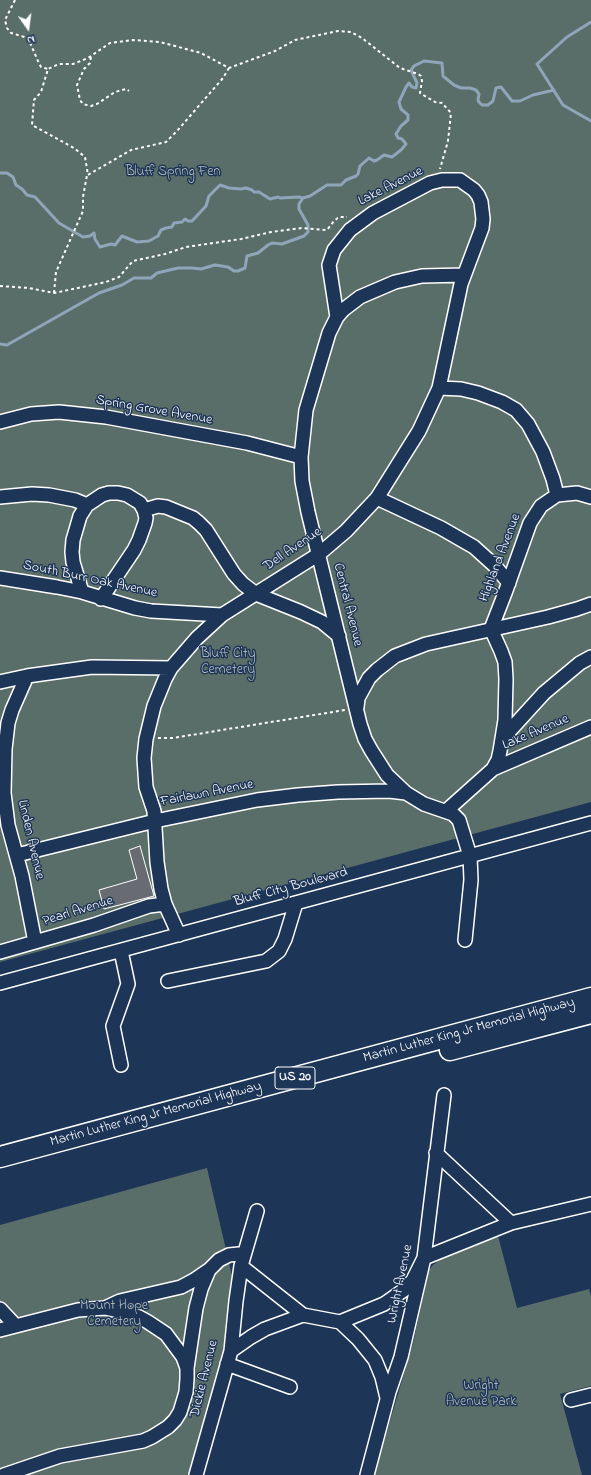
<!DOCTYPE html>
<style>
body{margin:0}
#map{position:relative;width:591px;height:1475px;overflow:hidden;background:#1d3557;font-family:"Indie Flower",sans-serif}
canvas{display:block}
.north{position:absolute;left:8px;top:8px;width:40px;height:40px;-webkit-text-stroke:3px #1d3557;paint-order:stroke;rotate:166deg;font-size:11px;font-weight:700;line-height:16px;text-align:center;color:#fff}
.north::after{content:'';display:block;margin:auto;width:14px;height:18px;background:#fff;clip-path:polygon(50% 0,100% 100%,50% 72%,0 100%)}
</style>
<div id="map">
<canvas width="591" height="1475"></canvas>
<div class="north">N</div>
</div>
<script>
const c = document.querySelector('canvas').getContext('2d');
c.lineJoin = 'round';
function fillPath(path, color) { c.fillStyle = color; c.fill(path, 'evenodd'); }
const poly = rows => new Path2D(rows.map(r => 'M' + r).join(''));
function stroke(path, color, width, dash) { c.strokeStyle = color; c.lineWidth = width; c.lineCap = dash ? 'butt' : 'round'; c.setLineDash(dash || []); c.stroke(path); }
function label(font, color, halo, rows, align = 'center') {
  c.font = font + ' "Indie Flower",sans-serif'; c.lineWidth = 3; c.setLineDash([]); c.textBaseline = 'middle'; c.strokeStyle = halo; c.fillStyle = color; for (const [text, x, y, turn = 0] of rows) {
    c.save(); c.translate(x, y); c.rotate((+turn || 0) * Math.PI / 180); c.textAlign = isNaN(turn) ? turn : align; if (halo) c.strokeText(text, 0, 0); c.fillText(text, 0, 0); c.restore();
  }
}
fillPath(poly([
 [0,0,591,0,591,802,0,962],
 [207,1168,233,1280,224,1351,192,1475,0,1475,0,1225],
 [498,1236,517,1308,589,1289,591,1296,591,1386,560,1394,582,1475,374,1475,413,1343,429,1270,433,1265,444,1256]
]), '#5a6e69');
stroke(poly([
 [591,22,567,37,537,64,563,105,591,121],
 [0,173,7,173,13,177,16,185,22,189,27,195,35,197,59,223,83,237,90,236,94,233,95,239,100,247,111,244,115,245,122,236,137,242,149,241,158,236,161,230,166,228,172,227,174,223,182,222,185,219,188,221,192,221,206,206,209,196,220,185,229,188,241,189,246,188,252,190,254,192,259,192,270,199,278,197,280,198,299,197,303,198],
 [0,344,7,345,99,293,122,285,134,278,151,278,157,273,178,268,192,268,201,269,215,265,228,267,234,271,238,271,245,268,247,256,258,253,268,245,272,243,282,244,304,236,308,232,308,225,299,209,299,204,303,198,310,196,327,185,341,185,346,180,356,176,358,174,360,166,369,158,374,161,377,160,384,155,392,157,401,150,406,144,402,139,398,138,396,134,401,126,408,120,408,115,401,109,399,102,406,87,409,83,412,87,416,88,417,83,411,70,414,66,424,61,442,63,443,76,454,85,461,88,470,88,476,90,479,94,478,100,479,102,482,105,488,105,493,101,496,88,501,87,512,101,520,101,533,95,554,90]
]), '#8fa5ba', 3);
const building = poly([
 [140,846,154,896,104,909,99,890,137,879,129,850,140,846]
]);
fillPath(building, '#686c72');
stroke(building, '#fff', 1);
const minor = poly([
 [464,275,422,276,395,282,360,297,343,310,337,317,329,333,306,410,301,457,302,481,308,512,360,724,365,739,371,750,387,775,406,793,424,804,453,814,459,820,470,856,471,880,465,940],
 [439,388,461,389,478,393,502,402,516,410,528,424,543,452,553,479,557,495],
 [0,422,31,414,59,412,106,417,247,443,301,457],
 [0,497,32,494,49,495,75,500,87,505],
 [377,498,441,528,474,547,495,566,509,583],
 [144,510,158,506,166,507,193,518,199,523,206,530,234,574,243,584,256,594,301,612,322,622,339,636],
 [0,578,57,587,82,592,135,608,151,611,222,615],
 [82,592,73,562,72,552,73,540,80,516,87,505,102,495,109,493,118,493,127,495,140,503,144,510,146,518,145,523,139,540,134,550,101,599],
 [491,629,505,593,530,523,541,506,557,495,577,493,591,497],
 [171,668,165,679,154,706,146,739,144,758,146,787,154,811,157,862,161,889,165,904,179,935],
 [27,676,12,710,8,723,5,749,4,793,8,825,22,876,35,942],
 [0,682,27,676,92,667,171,668,197,638,222,615,319,554,346,531,377,498,419,431,439,388,461,284,482,228,483,219,481,202,478,195,474,190,460,180,442,180,430,183,373,213,350,230,334,250,329,265,337,317],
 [357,707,358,698,369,678,377,670,395,656,426,644,548,617,577,609,591,604],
 [503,738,544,693,580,663,591,657],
 [493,769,591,727],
 [446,811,493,769,498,760,500,751,505,720,506,679,505,662,501,651,491,629],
 [17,855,155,821,257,800,298,795,338,792,389,791,406,793],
 [121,951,128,984,113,1026,121,1065],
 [0,952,94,925,149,906,165,904],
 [168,981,266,961,279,951,285,939,296,903],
 [0,983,591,823],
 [436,1153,511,1223,591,1204],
 [241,1266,303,1315],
 [105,1308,120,1301,181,1287,194,1280,210,1269,219,1260,229,1255,239,1254,244,1255],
 [0,1309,15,1325],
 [340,1322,358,1339,375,1360,382,1377,387,1398],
 [0,1330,78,1310,105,1308,127,1313,139,1317,148,1322,166,1334,183,1357,187,1368,187,1379,186,1392,180,1412,175,1420,168,1427,152,1437,143,1441,60,1456,4,1475],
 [231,1351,251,1337,265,1329,303,1315,340,1322,384,1304,404,1290,413,1280,424,1258,511,1223],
 [227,1364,290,1387],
 [187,1368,196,1308,201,1289,209,1270],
 [571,1400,591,1395],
 [196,1475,231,1351,236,1301,241,1266,257,1211],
 [367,1475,389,1392,401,1357,424,1258,444,1095]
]);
const highway = poly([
 [450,1050,591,1013],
 [0,1157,591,998]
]);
stroke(minor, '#fff', 16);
stroke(highway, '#fff', 23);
stroke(poly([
 [15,0,5,20,7,28,11,33,28,38,38,61,41,67,48,69],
 [91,57,90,63,84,69,77,85,80,100,83,104,91,106,97,104,115,92,126,89,129,91],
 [229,68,223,78,177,131,166,142,131,150,88,175,85,157,74,148,32,125,34,100,41,92,48,69,59,64,73,64,88,58,110,43,133,40,160,42,201,53,229,68,275,51,295,40,338,31,351,32,362,38,400,68,418,74,421,76,422,81,420,93,435,102,442,103,451,113,448,141,440,169],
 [0,286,29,288,54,293,106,282,119,277,133,261,165,254,186,247,241,239,271,232,302,228,327,230,334,221,339,217,347,217],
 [54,293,56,272,83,211,83,197,87,175],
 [158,738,173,738,345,710]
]), '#fff', 2, [3, 3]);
stroke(minor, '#1d3557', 13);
stroke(highway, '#1d3557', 20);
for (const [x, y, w] of [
 [295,1078,40]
]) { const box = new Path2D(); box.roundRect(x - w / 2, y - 11, w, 22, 3); c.fillStyle = '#1d3557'; c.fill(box); stroke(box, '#fff', 1); }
label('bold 13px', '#fff', null, [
 ["US 20",295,1078]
]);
label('14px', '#b5bebc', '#1d3557', [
 ["Bluff Spring Fen",173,173],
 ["Bluff City",228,655],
 ["Cemetery",228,671],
 ["Mount Hope",114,1307],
 ["Cemetery",114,1323],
 ["Wright",481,1387],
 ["Avenue Park",481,1403]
]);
label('14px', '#fff', '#1d3557', [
 ["Lake Avenue",391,187,-27],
 ["Spring Grove Avenue",154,411,10],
 ["Dell Avenue",293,550,-34],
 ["Highland Avenue",501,558,-69],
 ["South Burr Oak Avenue",90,580,12],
 ["Central Avenue",347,605,76],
 ["Lake Avenue",536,733,-23],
 ["Fairlawn Avenue",207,794,-11],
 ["Linden Avenue",30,840,77],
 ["Bluff City Boulevard",291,888,-15],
 ["Pearl Avenue",78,912,-17],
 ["Martin Luther King Jr Memorial Highway",469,1031,-15],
 ["Martin Luther King Jr Memorial Highway",156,1115,-15],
 ["Wright Avenue",401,1284,-78],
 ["Dickie Avenue",205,1379,-76]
]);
</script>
